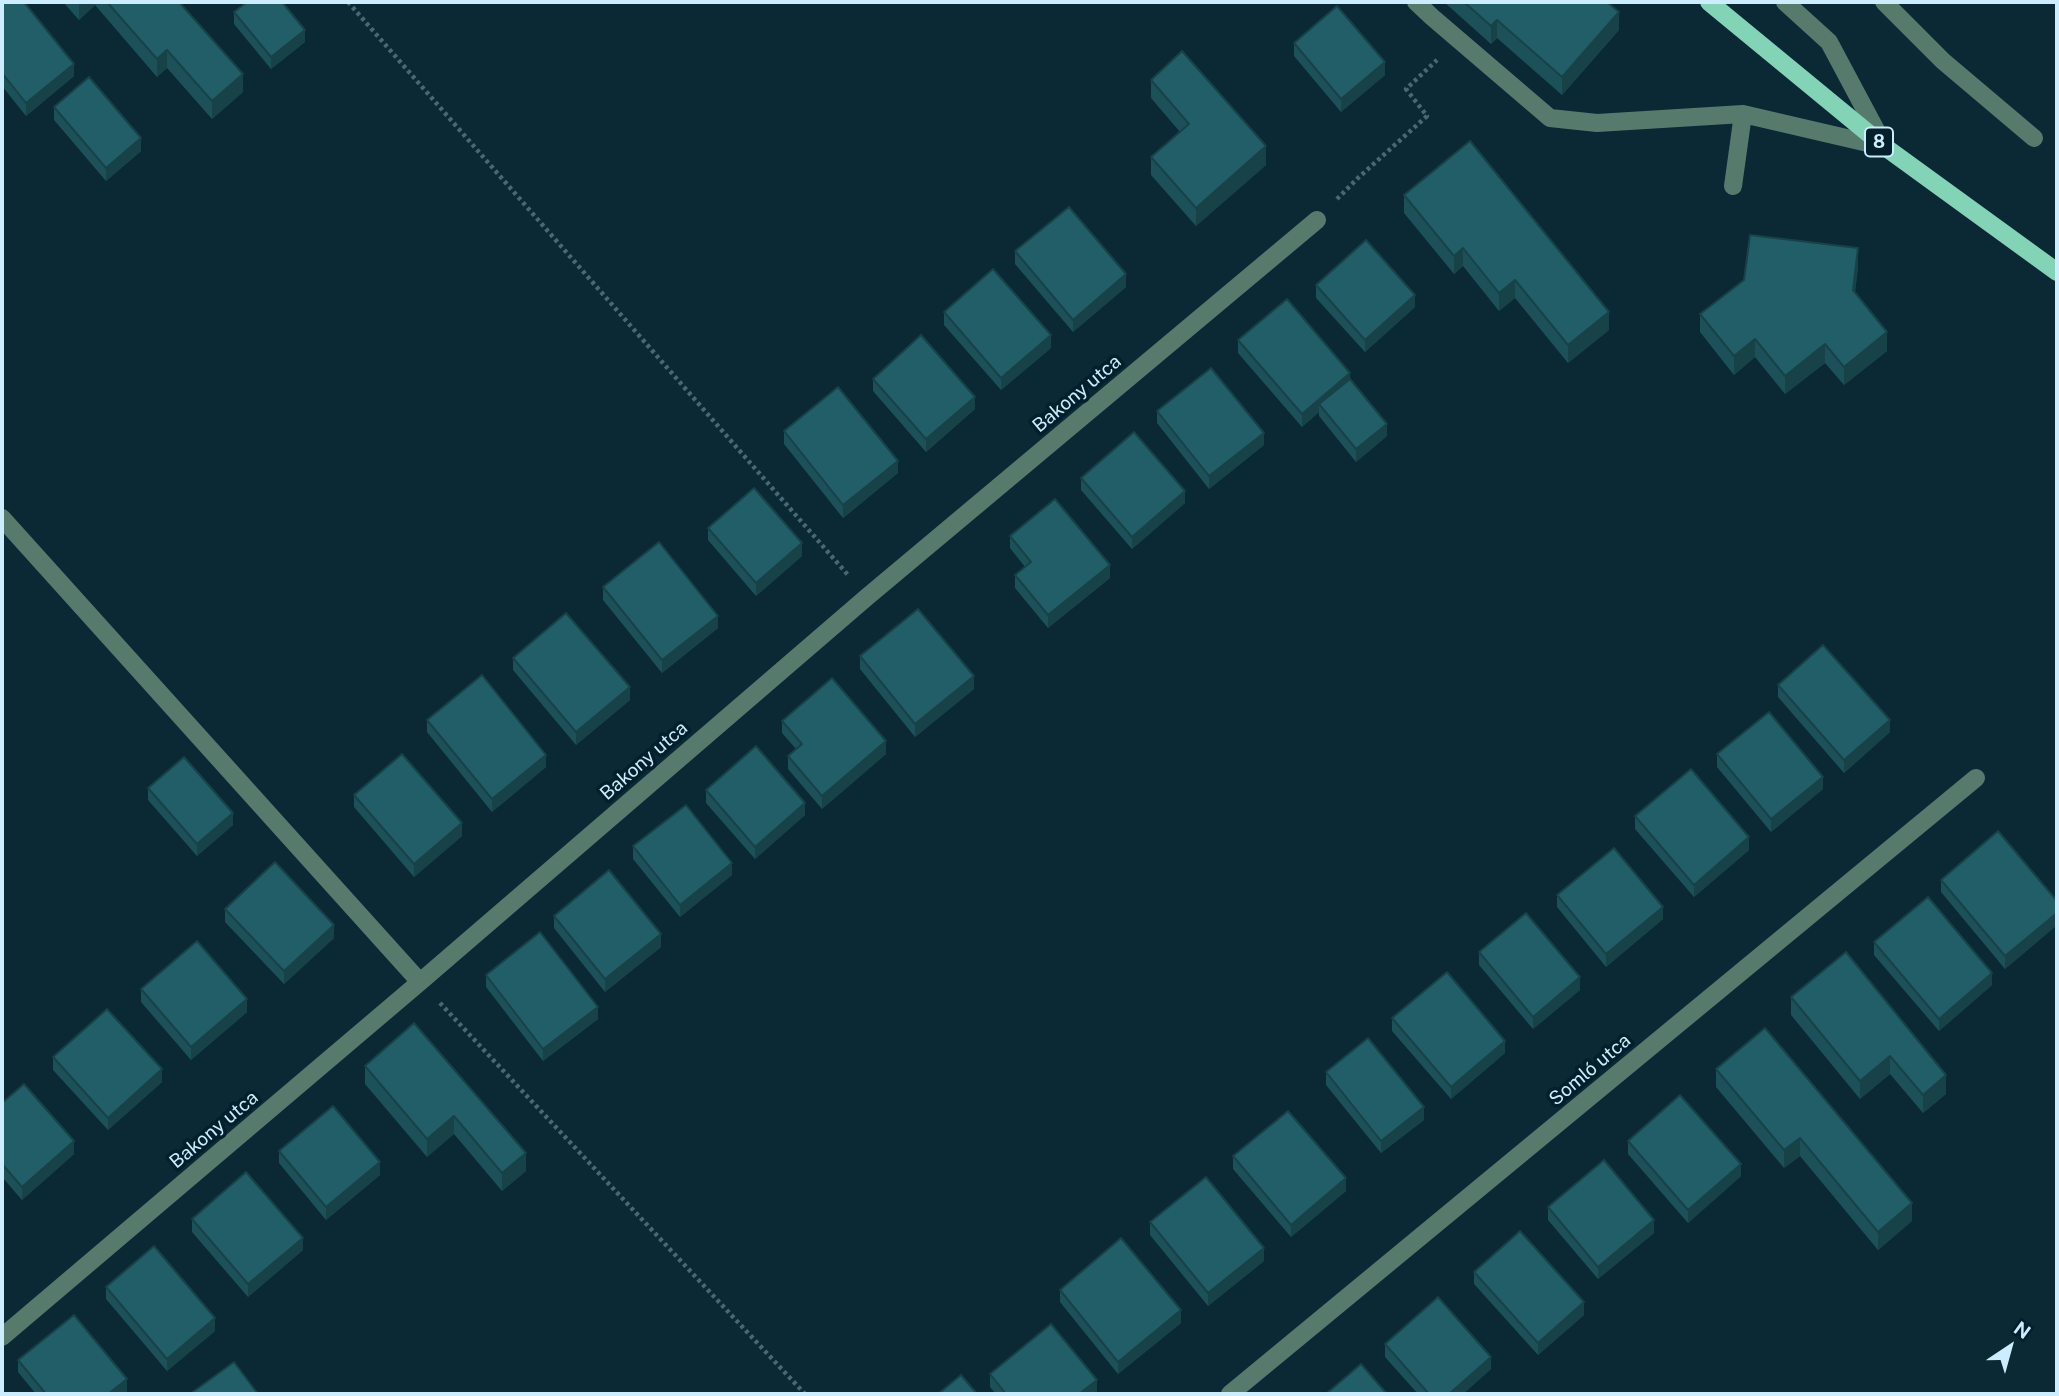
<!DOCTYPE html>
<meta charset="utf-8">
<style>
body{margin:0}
#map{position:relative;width:2059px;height:1396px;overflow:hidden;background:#0b2935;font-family:"Public Sans",sans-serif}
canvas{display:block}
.frame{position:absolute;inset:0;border:4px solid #cbedfe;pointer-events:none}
.north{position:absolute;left:1975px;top:1312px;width:70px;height:70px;-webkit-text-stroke:5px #021f2b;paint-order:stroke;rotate:36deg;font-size:19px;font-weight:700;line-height:28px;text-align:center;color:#cbedfe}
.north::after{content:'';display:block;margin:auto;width:24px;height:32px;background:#cbedfe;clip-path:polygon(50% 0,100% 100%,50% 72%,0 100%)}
</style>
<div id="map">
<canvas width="2059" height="1396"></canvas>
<div class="frame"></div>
<div class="north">N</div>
</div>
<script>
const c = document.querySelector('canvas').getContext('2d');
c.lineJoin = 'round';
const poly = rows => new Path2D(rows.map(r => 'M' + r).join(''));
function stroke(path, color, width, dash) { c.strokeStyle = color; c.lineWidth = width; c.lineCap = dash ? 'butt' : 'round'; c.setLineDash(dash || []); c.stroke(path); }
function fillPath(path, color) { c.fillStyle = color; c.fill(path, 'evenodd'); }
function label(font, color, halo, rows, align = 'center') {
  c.font = font + ' "Public Sans",sans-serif'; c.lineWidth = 7; c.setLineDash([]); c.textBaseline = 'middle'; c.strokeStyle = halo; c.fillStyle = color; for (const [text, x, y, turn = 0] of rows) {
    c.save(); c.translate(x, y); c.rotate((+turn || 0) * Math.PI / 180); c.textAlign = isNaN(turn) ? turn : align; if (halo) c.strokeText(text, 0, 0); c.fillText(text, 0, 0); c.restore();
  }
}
stroke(poly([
 [348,2,848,575],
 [1337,199,1358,178,1427,116,1406,89,1437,60],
 [440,1003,805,1394]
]), '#496876', 4.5, [3.5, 3.5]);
stroke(poly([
 [1416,2,1432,17,1550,118,1597,123,1743,114,1885,147],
 [1785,2,1829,42,1885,147],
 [1884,2,1943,61,2034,138],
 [1733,186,1743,114],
 [2,518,420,982],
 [2,1337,420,982,867,597,1317,220],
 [1230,1394,1976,778]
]), '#567b6d', 18);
stroke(poly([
 [1709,2,1885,147,2057,272]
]), '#83d3b6', 18);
fillPath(poly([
 [2,2,74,76,26,116,2,86],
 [63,2,179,2,243,92,212,119,167,68,157,77,95,5,79,20],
 [1444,2,1607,2,1619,30,1562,95,1497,38,1491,44],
 [234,12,305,42,271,69,234,24],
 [1294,43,1385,75,1341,112,1294,56],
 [1151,80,1266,165,1196,226,1151,175,1151,157,1180,132,1151,98],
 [54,107,141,151,106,181,54,120],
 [1404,195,1609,330,1568,363,1515,298,1499,311,1463,266,1454,274,1404,213],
 [1015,251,1126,287,1073,332,1015,264],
 [1858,267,1855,292,1887,351,1844,385,1825,363,1785,394,1755,357,1734,375,1700,332,1700,314],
 [1316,285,1415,307,1365,352,1316,298],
 [944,312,1051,348,1001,390,944,325],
 [1238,340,1350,379,1387,436,1356,462,1319,416,1319,412,1302,427,1238,353],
 [873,379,975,409,926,452,873,391],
 [1157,411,1264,445,1209,489,1157,423],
 [784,431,898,473,843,518,784,444],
 [1081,478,1185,503,1132,549,1081,490],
 [708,528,802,556,756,596,708,540],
 [1010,536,1110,578,1048,628,1015,588,1015,575,1025,567,1010,548],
 [603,587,718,628,662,673,603,600],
 [860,656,974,689,915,737,860,669],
 [513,658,630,700,576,745,513,670],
 [1778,685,1890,732,1844,773,1778,697],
 [427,720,546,767,492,812,427,732],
 [782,721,886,754,822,809,788,769,788,756,796,749,782,733],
 [1717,754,1823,789,1771,832,1717,767],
 [148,788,233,825,197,856,148,800],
 [706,790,805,815,755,859,706,803],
 [354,795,462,836,414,877,354,807],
 [1635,816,1749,850,1694,897,1635,829],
 [633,846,732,875,680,917,633,859],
 [1941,880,2057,901,2057,925,2005,969,1941,892],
 [1557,895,1663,919,1606,967,1557,907],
 [225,909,334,938,284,984,225,922],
 [554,916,661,947,605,992,554,928],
 [1874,942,1992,985,1939,1031,1874,955],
 [1479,952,1580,990,1533,1029,1479,965],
 [486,975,598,1019,543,1061,486,987],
 [141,989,247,1012,191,1060,141,1002],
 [1791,997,1946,1075,1946,1094,1923,1113,1890,1074,1860,1099,1791,1015],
 [1392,1018,1505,1053,1451,1099,1392,1031],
 [414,1023,526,1171,502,1191,454,1134,427,1157,365,1084,365,1066],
 [53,1057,162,1082,108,1130,53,1070],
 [1716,1069,1912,1221,1878,1250,1800,1156,1784,1168,1716,1087],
 [1326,1072,1424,1120,1381,1153,1326,1085],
 [2,1103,74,1154,22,1200,2,1177],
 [1628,1141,1741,1176,1688,1223,1628,1154],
 [279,1151,380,1175,326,1220,279,1163],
 [1233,1156,1346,1191,1291,1237,1233,1169],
 [1548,1207,1654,1233,1598,1279,1548,1220],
 [192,1219,303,1250,248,1297,192,1232],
 [1150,1222,1264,1261,1208,1306,1150,1235],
 [1474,1272,1584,1315,1538,1355,1474,1284],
 [106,1287,215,1331,167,1371,106,1299],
 [1060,1290,1181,1323,1118,1374,1060,1302],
 [1385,1344,1491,1369,1463,1394,1418,1394,1385,1357],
 [18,1360,127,1391,124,1394,36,1394,18,1372],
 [990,1374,1097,1392,1095,1394,996,1394,990,1387]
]), '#1c5159');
fillPath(poly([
 [79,2,95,2,95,5,79,20],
 [1619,12,1619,30,1562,95,1562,77],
 [1497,20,1497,38,1491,44,1491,26],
 [305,30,305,42,271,69,271,57],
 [167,50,167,68,157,77,157,59],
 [1385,62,1385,75,1341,112,1341,99],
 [74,64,74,76,26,116,26,103],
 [243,74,243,92,212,119,212,101],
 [141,138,141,151,106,181,106,168],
 [1266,146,1266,165,1196,226,1196,208],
 [1463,248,1463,266,1454,274,1454,256],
 [1858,248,1858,267,1853,308,1853,290],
 [1126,274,1126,287,1073,332,1073,320],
 [1515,280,1515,298,1499,311,1499,293],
 [1415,295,1415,307,1365,352,1365,340],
 [1609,312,1609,330,1568,363,1568,345],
 [1887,332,1887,351,1844,385,1844,367],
 [1051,335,1051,348,1001,390,1001,378],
 [1755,339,1755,357,1734,375,1734,356],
 [1825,344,1825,363,1785,394,1785,376],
 [1350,373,1350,385,1319,404,1319,412,1302,427,1302,414],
 [975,397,975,409,926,452,926,439],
 [1387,424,1387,436,1356,462,1356,449],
 [1264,433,1264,445,1209,489,1209,476],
 [898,461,898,473,843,518,843,505],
 [1185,491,1185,503,1132,549,1132,537],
 [802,543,802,556,756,596,756,583],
 [1110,565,1110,578,1048,628,1048,615],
 [718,616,718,628,662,673,662,660],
 [974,676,974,689,915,737,915,724],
 [630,687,630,700,576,745,576,732],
 [1890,720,1890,732,1844,773,1844,760],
 [886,741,886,754,822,809,822,796],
 [546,755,546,767,492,812,492,799],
 [1823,777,1823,789,1771,832,1771,819],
 [805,803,805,815,755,859,755,847],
 [233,813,233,825,197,856,197,844],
 [462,823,462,836,414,877,414,864],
 [1749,837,1749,850,1694,897,1694,885],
 [732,863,732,875,680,917,680,905],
 [1663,907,1663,919,1606,967,1606,954],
 [2057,913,2057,925,2005,969,2005,956],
 [334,925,334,938,284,984,284,971],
 [661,934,661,947,605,992,605,979],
 [1992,973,1992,985,1939,1031,1939,1019],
 [1580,977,1580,990,1533,1029,1533,1017],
 [247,999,247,1012,191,1060,191,1047],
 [598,1007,598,1019,543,1061,543,1049],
 [1505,1041,1505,1053,1451,1099,1451,1087],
 [1890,1056,1890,1074,1860,1099,1860,1081],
 [162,1069,162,1082,108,1130,108,1118],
 [1946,1075,1946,1094,1923,1113,1923,1095],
 [1424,1107,1424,1120,1381,1153,1381,1141],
 [454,1116,454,1134,427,1157,427,1139],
 [1800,1138,1800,1156,1784,1168,1784,1150],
 [74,1141,74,1154,22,1200,22,1187],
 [526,1153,526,1171,502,1191,502,1173],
 [380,1162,380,1175,326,1220,326,1207],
 [1741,1164,1741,1176,1688,1223,1688,1210],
 [1346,1178,1346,1191,1291,1237,1291,1225],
 [1912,1203,1912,1221,1878,1250,1878,1232],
 [1654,1220,1654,1233,1598,1279,1598,1267],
 [303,1238,303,1250,248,1297,248,1284],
 [1264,1248,1264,1261,1208,1306,1208,1293],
 [1584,1302,1584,1315,1538,1355,1538,1343],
 [1181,1310,1181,1323,1118,1374,1118,1362],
 [215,1318,215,1331,167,1371,167,1359],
 [1491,1357,1491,1369,1463,1394,1449,1394],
 [127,1379,127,1391,124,1394,108,1394],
 [1097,1380,1097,1392,1095,1394,1079,1394]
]), '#174248');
const building = poly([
 [2,2,24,2,74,64,26,103,2,73,2,2],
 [107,2,179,2,243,74,212,101,167,50,157,59,107,2],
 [247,2,282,2,305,30,271,57,234,12,247,2],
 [1464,2,1607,2,1619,12,1562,77,1497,20,1491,26,1464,2],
 [1337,6,1385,62,1341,99,1294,43,1337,6],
 [1182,51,1266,146,1196,208,1151,157,1189,124,1151,80,1182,51],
 [89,77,141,138,106,168,54,107,89,77],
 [1470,141,1609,312,1568,345,1515,280,1499,293,1463,248,1454,256,1404,195,1470,141],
 [1069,207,1126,274,1073,320,1015,251,1069,207],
 [1750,235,1858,248,1853,290,1887,332,1844,367,1825,344,1785,376,1755,339,1734,356,1700,314,1744,280,1750,235],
 [1366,240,1415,295,1365,340,1316,285,1366,240],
 [993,269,1051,335,1001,378,944,312,993,269],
 [1287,299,1350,373,1302,414,1238,340,1287,299],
 [921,335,975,397,926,439,873,379,921,335],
 [1211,368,1264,433,1209,476,1157,411,1211,368],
 [1350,379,1387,424,1356,449,1319,404,1350,379],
 [838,387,898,461,843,505,784,431,838,387],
 [1134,432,1185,491,1132,537,1081,478,1134,432],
 [754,488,802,543,756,583,708,528,754,488],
 [1055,499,1110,565,1048,615,1015,575,1031,562,1010,536,1055,499],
 [659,542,718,616,662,660,603,587,659,542],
 [918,609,974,676,915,724,860,656,918,609],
 [566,613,630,687,576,732,513,658,566,613],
 [1823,645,1890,720,1844,760,1778,685,1823,645],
 [482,675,546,755,492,799,427,720,482,675],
 [832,678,886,741,822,796,788,756,802,744,782,721,832,678],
 [1769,712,1823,777,1771,819,1717,754,1769,712],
 [756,746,805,803,755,847,706,790,756,746],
 [402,754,462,823,414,864,354,795,402,754],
 [184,757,233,813,197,844,148,788,184,757],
 [1691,769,1749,837,1694,885,1635,816,1691,769],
 [686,805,732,863,680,905,633,846,686,805],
 [1998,831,2057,901,2057,913,2005,956,1941,880,1998,831],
 [1614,848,1663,907,1606,954,1557,895,1614,848],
 [275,862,334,925,284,971,225,909,275,862],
 [609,870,661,934,605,979,554,916,609,870],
 [1928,897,1992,973,1939,1019,1874,942,1928,897],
 [1526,913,1580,977,1533,1017,1479,952,1526,913],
 [540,932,598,1007,543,1049,486,975,540,932],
 [197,941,247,999,191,1047,141,989,197,941],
 [1846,952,1946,1075,1923,1095,1890,1056,1860,1081,1791,997,1846,952],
 [1447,972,1505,1041,1451,1087,1392,1018,1447,972],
 [107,1009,162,1069,108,1118,53,1057,107,1009],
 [414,1023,526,1153,502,1173,454,1116,427,1139,365,1066,414,1023],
 [1765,1028,1912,1203,1878,1232,1800,1138,1784,1150,1716,1069,1765,1028],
 [1368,1038,1424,1107,1381,1141,1326,1072,1368,1038],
 [24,1084,74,1141,22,1187,2,1164,2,1103,24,1084],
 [1680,1095,1741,1164,1688,1210,1628,1141,1680,1095],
 [333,1106,380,1162,326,1207,279,1151,333,1106],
 [1288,1111,1346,1178,1291,1225,1233,1156,1288,1111],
 [1604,1160,1654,1220,1598,1267,1548,1207,1604,1160],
 [246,1172,303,1238,248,1284,192,1219,246,1172],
 [1206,1177,1264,1248,1208,1293,1150,1222,1206,1177],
 [1520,1231,1584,1302,1538,1343,1474,1272,1520,1231],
 [1121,1238,1181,1310,1118,1362,1060,1290,1121,1238],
 [154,1246,215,1318,167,1359,106,1287,154,1246],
 [1438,1297,1491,1357,1449,1394,1429,1394,1385,1344,1438,1297],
 [74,1315,127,1379,108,1394,46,1394,18,1360,74,1315],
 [1051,1324,1097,1380,1079,1394,1006,1394,990,1374,1051,1324],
 [234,1362,258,1394,190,1394,234,1362],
 [1361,1364,1387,1394,1326,1394,1361,1364],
 [961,1375,977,1394,938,1394,961,1375]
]);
fillPath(building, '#215e67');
stroke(building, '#174248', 2);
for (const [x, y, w] of [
 [1879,142,28]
]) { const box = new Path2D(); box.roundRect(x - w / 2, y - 14.5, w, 29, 5); c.fillStyle = '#021f2b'; c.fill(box); stroke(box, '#cbedfe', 2); }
label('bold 18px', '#cbedfe', null, [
 ["8",1879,142]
]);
label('19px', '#cbedfe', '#021f2b', [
 ["Bakony utca",1077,394,-40],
 ["Bakony utca",644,761,-41],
 ["Somló utca",1590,1070,-40],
 ["Bakony utca",214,1130,-40]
]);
</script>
